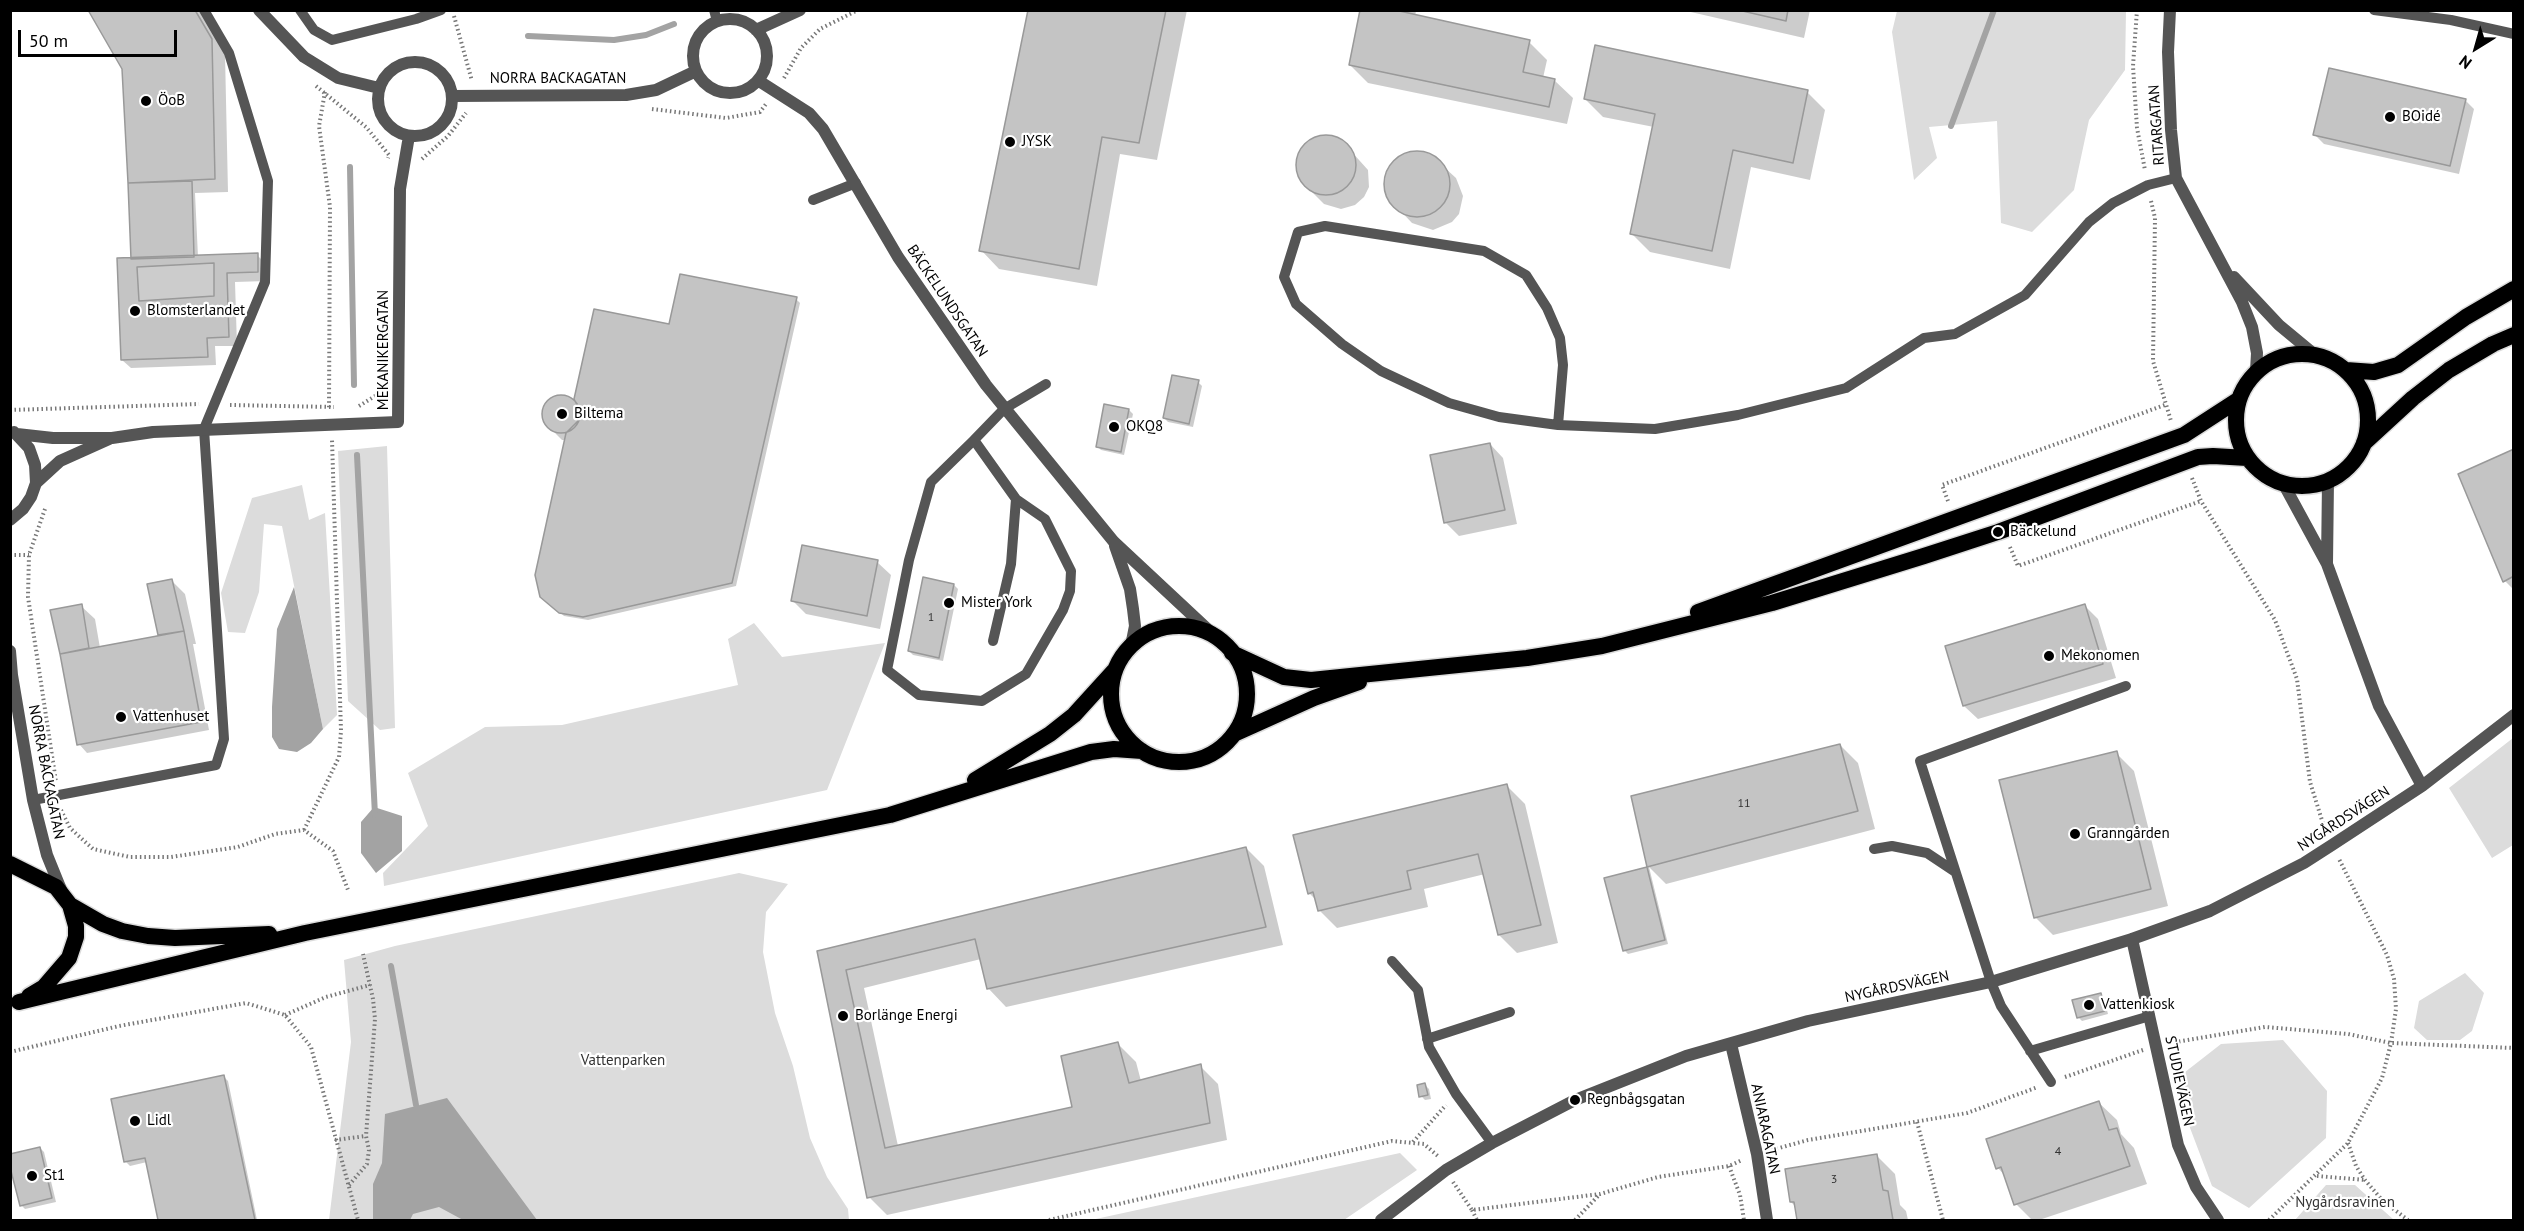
<!DOCTYPE html>
<meta charset="utf-8">
<style>
body{margin:0}
#map{position:relative;width:2524px;height:1231px;overflow:hidden;background:#fff;font-family:"PT Sans",sans-serif}
canvas{display:block}
.frame{position:absolute;inset:0;border:12px solid #000;pointer-events:none}
.north{position:absolute;left:2446px;top:18px;width:60px;height:60px;-webkit-text-stroke:4px #fff;paint-order:stroke;rotate:217deg;font-size:16px;font-weight:700;line-height:24px;text-align:center;color:#000}
.north::after{content:'';display:block;margin:auto;width:21px;height:27px;background:#000;clip-path:polygon(50% 0,100% 100%,50% 72%,0 100%)}
.scale{position:absolute;left:18px;top:30px;width:159px;height:27px;box-sizing:border-box;border:3px solid #000;border-top:0;padding-left:8px;font-size:18px;line-height:21px;white-space:nowrap;color:#000;-webkit-text-stroke:4px #fff;paint-order:stroke}
</style>
<div id="map">
<canvas width="2524" height="1231"></canvas>
<div class="frame"></div>
<div class="north">N</div>
<div class="scale">50 m</div>
</div>
<script>
const c = document.querySelector('canvas').getContext('2d');
c.lineJoin = 'round';
function fillPath(path, color) { c.fillStyle = color; c.fill(path, 'evenodd'); }
const poly = rows => new Path2D(rows.map(r => 'M' + r).join(''));
function stroke(path, color, width, dash) { c.strokeStyle = color; c.lineWidth = width; c.lineCap = dash ? 'butt' : 'round'; c.setLineDash(dash || []); c.stroke(path); }
function label(font, color, halo, rows, align = 'center') {
  c.font = font + ' "PT Sans",sans-serif'; c.lineWidth = 4.5; c.setLineDash([]); c.textBaseline = 'middle'; c.strokeStyle = halo; c.fillStyle = color; for (const [text, x, y, turn = 0] of rows) {
    c.save(); c.translate(x, y); c.rotate((+turn || 0) * Math.PI / 180); c.textAlign = isNaN(turn) ? turn : align; if (halo) c.strokeText(text, 0, 0); c.fillText(text, 0, 0); c.restore();
  }
}
fillPath(poly([
 [1897,11,2126,11,2125,70,2089,120,2074,190,2032,232,2001,223,1997,121,1929,127,1937,158,1914,180,1892,32],
 [387,446,395,728,380,730,348,701,338,451],
 [302,485,309,520,325,513,337,715,323,729,282,526,264,524,259,592,245,633,228,632,221,593,252,498],
 [754,623,782,657,885,643,827,790,384,886,383,873,428,826,408,773,485,727,562,725,738,685,728,639],
 [2513,738,2513,845,2492,858,2449,788],
 [739,873,788,884,766,912,763,952,775,1013,793,1066,810,1138,827,1177,848,1209,849,1220,329,1220,351,1042,344,960,395,946],
 [2465,973,2484,993,2472,1031,2460,1040,2427,1040,2414,1028,2419,1001],
 [2283,1040,2327,1091,2326,1138,2249,1208,2212,1186,2184,1112,2180,1076,2221,1044],
 [1400,1153,1417,1170,1344,1220,1091,1220],
 [2326,1185,2355,1185,2394,1220,2295,1220]
]), '#dcdcdc');
fillPath(poly([
 [294,587,323,729,311,743,297,752,279,749,272,737,272,707,277,629],
 [374,807,402,816,402,851,376,873,361,853,361,822],
 [447,1098,537,1220,463,1220,439,1207,413,1214,410,1220,373,1220,373,1184,382,1163,385,1114]
]), '#a3a3a3');
fillPath(poly([
 [90,10,199,10,225,54,228,192,195,193,198,257,257,255,266,264,267,281,235,282,237,346,215,346,216,365,131,368,122,360,132,259,124,68],
 [1030,10,1187,10,1157,160,1120,154,1097,286,999,269,981,250],
 [1362,10,1416,10,1415,18,1529,42,1547,60,1543,78,1554,80,1573,98,1567,124,1368,83,1350,65],
 [1682,10,1810,10,1804,38],
 [1807,92,1825,110,1810,180,1751,167,1730,269,1650,252,1632,234,1654,127,1603,117,1585,99],
 [2465,100,2474,109,2459,174,2324,144,2315,135],
 [1327,136,1342,141,1368,170,1369,187,1364,197,1355,205,1341,209,1324,204,1302,182,1297,171,1297,161,1304,146,1319,137],
 [1423,153,1433,157,1456,178,1463,196,1459,214,1452,222,1433,230,1412,223,1391,201,1386,188,1386,177,1396,160,1407,154],
 [796,299,800,303,736,586,588,620,564,616,546,600,566,440,562,440,546,424,544,415,547,406,553,400,560,397,569,398,580,408,670,326],
 [1198,382,1202,386,1193,427,1168,422,1164,418],
 [1129,410,1133,414,1124,455,1101,450,1097,446],
 [1490,444,1503,458,1517,524,1459,536,1445,522],
 [2514,450,2514,590,2505,581,2460,474],
 [877,562,891,575,880,629,806,614,792,600],
 [172,581,185,594,196,644,193,644,209,730,87,753,79,744,52,612,81,606,95,619,100,648,160,637,149,585],
 [954,585,958,589,943,661,913,655,909,651],
 [2085,606,2098,619,2116,678,1978,719,1964,706,1947,647],
 [1840,745,1858,763,1875,829,1666,884,1649,867,1668,944,1628,954,1624,950,1606,879,1648,868,1633,797],
 [2116,753,2134,771,2168,906,2053,935,2035,917],
 [1507,786,1525,804,1558,943,1517,953,1499,935,1485,874,1424,889,1428,907,1337,928,1319,910,1317,901,1309,893],
 [1246,848,1264,866,1283,945,1006,1007,988,988,981,959,864,988,898,1146,1074,1108,1118,1044,1136,1062,1141,1081,1200,1066,1218,1084,1227,1140,887,1215,869,1197,819,952],
 [2100,995,2104,999,2108,1014,2082,1021,2078,1017],
 [224,1077,228,1081,257,1220,159,1220,147,1162,130,1166,126,1162],
 [1425,1085,1429,1089,1431,1099,1425,1100,1421,1096],
 [2098,1102,2117,1120,2121,1134,2134,1148,2147,1184,2039,1220,2032,1220,2016,1204,2006,1177,1998,1168,1988,1140],
 [40,1148,44,1152,56,1202,25,1209,21,1205],
 [1877,1156,1895,1174,1900,1205,1906,1211,1908,1220,1798,1220,1796,1207,1791,1202]
]), '#0003');
stroke(poly([
 [528,36,614,40,646,35,674,24],
 [1951,126,1994,10],
 [350,167,354,385],
 [357,455,375,815],
 [391,966,416,1105]
]), '#a3a3a3', 6);
const building = poly([
 [88,10,195,10,212,39,215,179,128,183,122,69,88,10],
 [1028,10,1166,10,1139,143,1102,137,1079,269,979,251,1028,10],
 [1360,10,1395,10,1530,40,1523,72,1555,79,1549,107,1349,65,1360,10],
 [1738,10,1788,10,1786,21,1738,10],
 [1595,45,1808,90,1793,163,1733,150,1712,251,1630,234,1655,114,1584,99,1595,45],
 [2329,68,2466,99,2450,166,2313,135,2329,68],
 '1296 165a30 30 0 1 1 60 0a30 30 0 1 1-60 0Z',
 '1384 184a33 33 0 1 1 66 0a33 33 0 1 1-66 0Z',
 [192,181,194,257,131,259,128,183,192,181],
 [258,253,258,272,227,273,229,337,207,338,208,357,121,360,117,258,258,253],
 [214,263,214,296,139,301,137,267,214,263],
 [680,274,797,297,732,583,583,617,559,613,540,597,535,575,566,433,578,421,580,411,574,399,594,309,669,324,680,274],
 [1172,375,1199,380,1189,424,1163,418,1172,375],
 '542 414a19 19 0 1 1 38 0a19 19 0 1 1-38 0Z',
 [1104,404,1129,409,1121,452,1096,447,1104,404],
 [1490,443,1505,510,1444,523,1430,455,1490,443],
 [2514,449,2514,576,2503,582,2458,474,2514,449],
 [802,545,878,560,867,616,791,601,802,545],
 [923,577,954,584,939,658,908,651,923,577],
 [172,579,184,631,158,635,147,584,172,579],
 [82,604,89,648,60,654,50,610,82,604],
 [2085,604,2103,664,1963,706,1945,646,2085,604],
 [184,631,201,722,77,745,60,654,184,631],
 [1840,744,1858,811,1647,867,1631,796,1840,744],
 [2117,751,2151,889,2034,918,1999,780,2117,751],
 [1507,784,1541,925,1498,935,1478,854,1407,871,1411,889,1318,911,1313,892,1308,894,1293,835,1507,784],
 [1246,847,1266,927,987,989,975,939,846,970,885,1148,1072,1107,1061,1056,1118,1042,1129,1083,1201,1064,1210,1123,867,1198,817,951,1246,847],
 [1647,867,1665,940,1623,951,1604,878,1647,867],
 [2101,993,2105,1011,2077,1018,2072,1000,2101,993],
 [224,1075,255,1220,158,1220,145,1158,124,1162,111,1099,224,1075],
 [1425,1083,1428,1095,1419,1097,1417,1085,1425,1083],
 [2099,1101,2109,1130,2117,1128,2130,1166,2014,1205,2001,1167,1996,1169,1986,1139,2099,1101],
 [40,1147,52,1198,20,1206,10,1167,10,1154,40,1147],
 [1877,1154,1883,1190,1888,1191,1893,1220,1797,1220,1794,1202,1790,1202,1785,1169,1877,1154]
]);
fillPath(building, '#c4c4c4');
stroke(building, '#999', 1.5);
const trunk = poly([
 '2236 420a66 66 0 1 1 132 0a66 66 0 1 1-132 0Z',
 [2346,370,2374,372,2398,365,2466,317,2514,289],
 [2364,443,2413,398,2449,370,2493,344,2514,335],
 [1698,612,2184,435,2238,400],
 '1111 694a68 68 0 1 1 136 0a68 68 0 1 1-136 0Z',
 [1232,653,1284,677,1311,680,1527,658,1602,646,1772,603,1924,556,1998,532,2198,457,2213,456,2247,458],
 [1234,734,1314,698,1359,682],
 [975,780,1050,734,1074,715,1114,671],
 [10,864,56,887,70,905,76,926,76,937,69,958,44,987,29,996],
 [70,905,103,924,122,931,148,936,175,938,269,934],
 [19,1002,305,933,890,815,1091,752,1114,749,1142,751]
]);
stroke(trunk, '#dbdbdb', 19);
stroke(poly([
 [2137,10,2133,66,2137,128,2145,170],
 [454,16,472,81],
 [784,78,801,48,820,29,858,10],
 [316,86,366,127,389,155,388,158],
 [325,92,319,126,330,207,329,408],
 [652,109,726,118,760,112,766,104],
 [422,159,448,136,466,113],
 [2151,201,2155,218,2153,361,2171,421],
 [230,405,334,407],
 [359,406,380,393,380,390],
 [10,410,199,404],
 [2192,478,2201,501,2275,620,2297,679,2310,782,2325,830],
 [1948,501,1942,485,2165,405],
 [45,509,29,555,28,597,56,782],
 [2010,547,2018,566,2201,501],
 [10,555,29,555],
 [61,810,70,828,93,849,130,857,171,857,238,847,275,834,304,830,333,851,348,890],
 [304,830,339,757,341,731,332,440],
 [285,1015,326,997,370,985],
 [2170,1043,2265,1027,2348,1034,2391,1043,2514,1048],
 [10,1052,119,1026,246,1003,285,1015,311,1047,358,1220],
 [2065,1077,2143,1050],
 [1917,1122,1943,1220],
 [335,1140,366,1136],
 [1413,1142,1446,1105],
 [2348,1143,2356,1166,2365,1180,2383,1201,2408,1220],
 [1772,1150,1808,1140,1967,1113,2038,1087],
 [1729,1166,1740,1195,1744,1220],
 [2317,1176,2365,1180],
 [1453,1182,1472,1210,1600,1194,1658,1177,1729,1166,1742,1160],
 [349,1185,367,1164,369,1150,366,1136,375,1019,373,999,363,954],
 [1472,1210,1477,1220],
 [1049,1220,1392,1141,1424,1144,1439,1157],
 [1575,1220,1599,1195],
 [2269,1220,2348,1143,2382,1078,2391,1043,2396,1009,2394,979,2387,955,2339,859]
]), '#777', 4, [1.5, 3]);
stroke(poly([
 [300,10,314,30,332,40,416,19,441,10],
 [714,10,717,21],
 [2374,10,2451,20,2514,34],
 [813,200,856,183],
 [1558,425,1563,365,1560,338,1547,308,1526,275,1484,251,1325,226,1298,232,1284,277,1296,304,1342,344,1381,371,1449,403,1499,417,1558,425,1655,429,1738,415,1846,388,1924,338,1955,334,2025,295,2089,222,2113,203,2148,185,2176,178],
 [974,440,931,482,909,560,887,670,919,695,982,701,1026,674,1063,610,1070,591,1071,571,1045,519,1016,499],
 [993,641,1011,564,1016,499,974,440,1004,409,1046,384],
 [33,800,216,765,224,739,204,429,265,282,268,181,229,53,204,10],
 [1874,849,1892,846,1927,853,1954,871],
 [1392,961,1418,990,1429,1047,1456,1094,1492,1143],
 [1427,1039,1510,1012],
 [2030,1051,2150,1016],
 [2051,1082,2001,1006,1991,982,1920,761,2126,686]
]), '#555', 10);
stroke(poly([
 [259,10,304,57,338,78,379,88],
 [2170,10,2168,52,2171,130,2176,178,2242,302,2252,327,2257,353,2256,371],
 '693 56a37 37 0 1 1 74 0a37 37 0 1 1-74 0Z',
 [756,30,800,10],
 '378 99a37 37 0 1 1 74 0a37 37 0 1 1-74 0Z',
 [759,81,809,113,823,129,898,257,986,385,1114,542,1219,640],
 [452,96,626,95,656,90,696,71],
 [2234,277,2279,325,2314,354],
 [17,434,53,438,112,438,153,432,398,422,400,189,409,136],
 [36,483,60,461,109,439],
 [10,520,23,509,31,497,36,483,35,465,29,448,14,432],
 [1115,546,1130,589,1133,609,1135,626,1131,646],
 [10,651,12,675,33,800,47,855,62,892],
 [2132,939,2178,1145,2196,1187,2218,1220],
 [1731,1044,1757,1154,1767,1220]
]), '#555', 12);
stroke(poly([
 [2283,483,2327,564,2379,706,2422,786],
 [2327,563,2328,481],
 [1381,1220,1446,1170,1492,1143,1575,1100,1686,1056,1808,1021,1991,982,2132,939,2210,911,2304,863,2332,845,2422,786,2514,715]
]), '#555', 12);
stroke(trunk, '#000', 16);
for (const [x, y, r, color] of [
 [146,101,6,"#000"],
 [2390,117,6,"#000"],
 [1010,142,6,"#000"],
 [135,311,6,"#000"],
 [562,414,6,"#000"],
 [1114,427,6,"#000"],
 [1998,532,6,"#000"],
 [949,603,6,"#000"],
 [2049,656,6,"#000"],
 [121,717,6,"#000"],
 [2075,834,6,"#000"],
 [2089,1005,6,"#000"],
 [843,1016,6,"#000"],
 [1575,1100,6,"#000"],
 [135,1121,6,"#000"],
 [32,1176,6,"#000"]
]) { const dot = new Path2D(); dot.arc(x, y, r, 0, 2 * Math.PI); c.fillStyle = color; c.fill(dot); stroke(dot, '#fff', 2); }
label('12px', '#313131', null, [
 ["1",931,618],
 ["11",1744,804],
 ["4",2058,1152],
 ["3",1834,1180]
]);
label('15px', '#000', '#fff', [
 ["NORRA BACKAGATAN",558,79],
 ["RITARGATAN",2157,125,-94],
 ["BÄCKELUNDSGATAN",947,301,56],
 ["MEKANIKERGATAN",384,350,-90],
 ["NORRA BACKAGATAN",46,772,79],
 ["NYGÅRDSVÄGEN",2344,819,-33],
 ["NYGÅRDSVÄGEN",1897,987,-12],
 ["STUDIEVÄGEN",2179,1081,78],
 ["ANIARAGATAN",1765,1129,78]
]);
label('15px', '#000', '#fff', [
 ["ÖoB",158,101],
 ["BOidé",2402,117],
 ["JYSK",1022,142],
 ["Blomsterlandet",147,311],
 ["Biltema",574,414],
 ["OKQ8",1126,427],
 ["Bäckelund",2010,532],
 ["Mister York",961,603],
 ["Mekonomen",2061,656],
 ["Vattenhuset",133,717],
 ["Granngården",2087,834],
 ["Vattenkiosk",2101,1005],
 ["Borlänge Energi",855,1016],
 ["Regnbågsgatan",1587,1100],
 ["Lidl",147,1121],
 ["St1",44,1176]
], 'left');
label('15px', '#333', '#fff', [
 ["Vattenparken",623,1061],
 ["Nygårdsravinen",2345,1203]
]);
</script>
